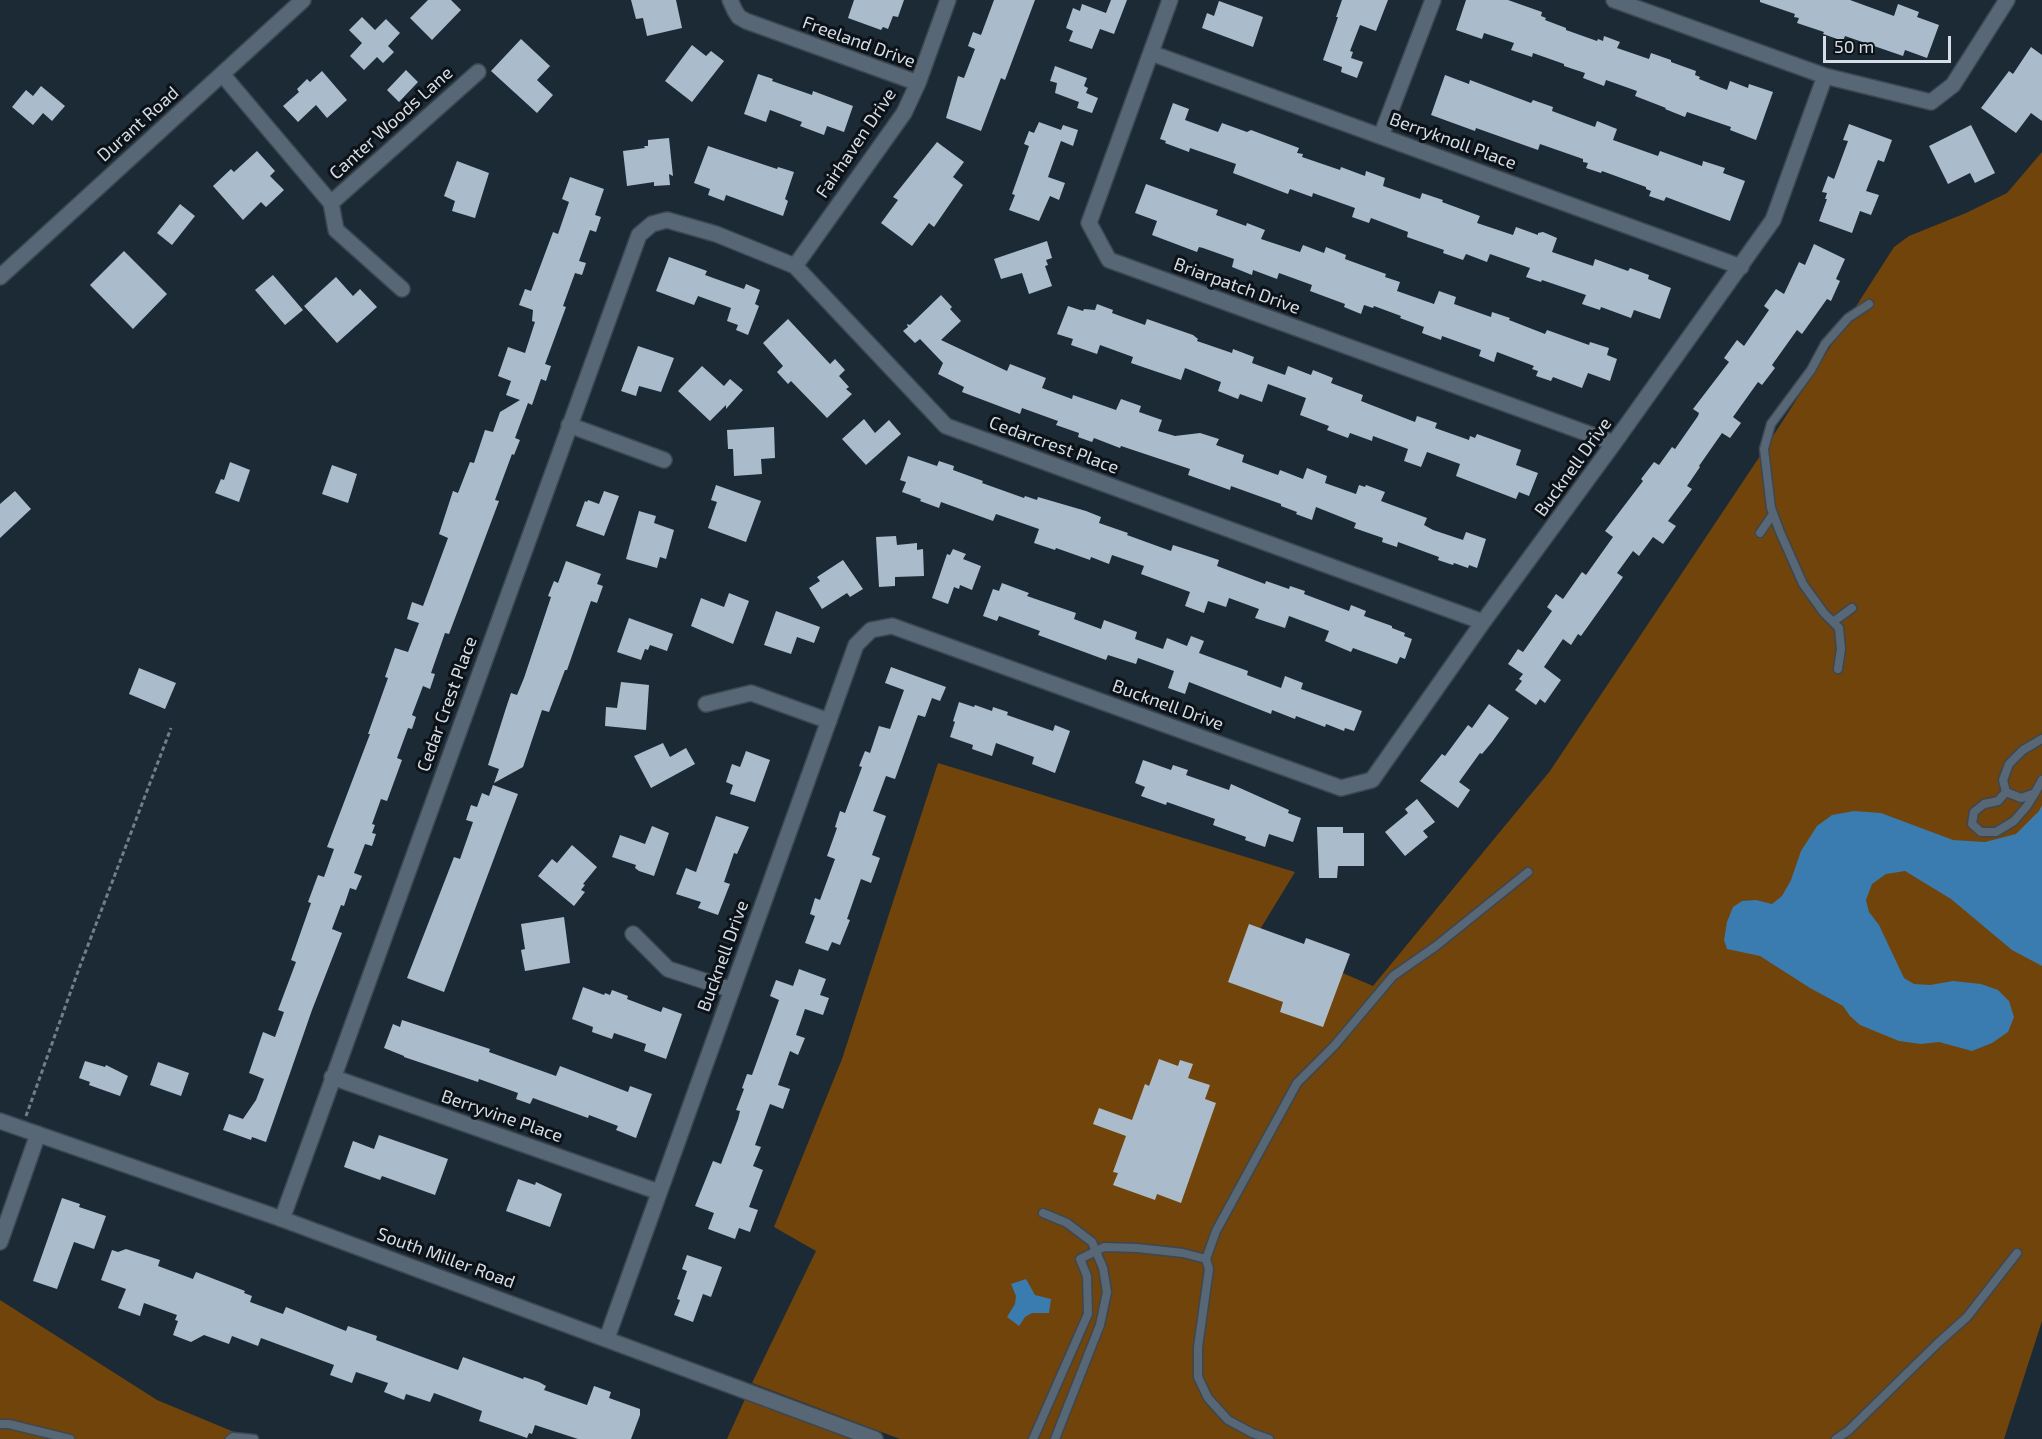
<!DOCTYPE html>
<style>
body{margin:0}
#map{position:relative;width:2042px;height:1439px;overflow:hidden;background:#1c2a36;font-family:"Exo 2",sans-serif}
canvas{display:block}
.scale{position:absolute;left:1823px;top:36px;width:128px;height:27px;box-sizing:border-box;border:3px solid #d5dee6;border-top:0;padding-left:8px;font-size:18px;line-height:21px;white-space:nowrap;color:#d5dee6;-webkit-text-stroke:4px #0c1217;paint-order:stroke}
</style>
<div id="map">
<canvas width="2042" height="1439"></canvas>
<div class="scale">50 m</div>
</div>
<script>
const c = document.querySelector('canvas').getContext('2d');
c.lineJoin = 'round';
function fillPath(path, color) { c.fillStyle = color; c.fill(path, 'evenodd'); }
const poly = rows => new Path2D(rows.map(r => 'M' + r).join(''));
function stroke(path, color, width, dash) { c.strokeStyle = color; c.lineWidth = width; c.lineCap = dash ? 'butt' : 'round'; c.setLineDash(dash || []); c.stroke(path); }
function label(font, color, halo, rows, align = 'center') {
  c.font = font + ' "Exo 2",sans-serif'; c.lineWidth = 6; c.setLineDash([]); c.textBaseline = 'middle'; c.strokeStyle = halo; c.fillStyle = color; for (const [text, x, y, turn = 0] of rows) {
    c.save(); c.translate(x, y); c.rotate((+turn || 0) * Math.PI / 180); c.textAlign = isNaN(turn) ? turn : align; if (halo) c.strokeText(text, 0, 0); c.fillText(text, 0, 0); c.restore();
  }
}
fillPath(poly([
 [2042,152,2042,1321,2004,1439,900,1439,752,1383,816,1251,774,1227,842,1059,938,763,1295,872,1256,936,1373,986,1550,771,1766,447,1894,247,1909,236,1966,213,2007,193],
 [0,1300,157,1400,251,1439,0,1439],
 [745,1399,851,1439,727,1439]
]), '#70440a');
fillPath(poly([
 [2042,805,2042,966,2012,950,1951,899,1905,871,1886,874,1872,884,1866,900,1869,912,1879,925,1904,978,1914,984,1930,985,1953,981,1981,984,1998,990,2009,1001,2014,1017,2008,1032,1992,1043,1972,1051,1939,1042,1921,1044,1899,1041,1860,1025,1850,1016,1843,1006,1810,988,1760,956,1727,949,1724,940,1727,922,1733,907,1742,901,1756,900,1772,904,1782,896,1791,880,1801,851,1817,826,1832,815,1854,811,1881,813,1953,840,1985,842,2016,834,2039,811],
 [1026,1279,1035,1295,1051,1299,1049,1313,1032,1313,1025,1317,1019,1326,1007,1317,1015,1304,1016,1296,1011,1284]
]), '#3a7bb0');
fillPath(poly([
 [428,0,451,0,461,10,432,40,410,18],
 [631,0,676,0,682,28,647,36,643,18,636,19],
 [854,0,904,0,898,17,893,16,888,29,883,27,881,30,848,18],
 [994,0,1035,0,1005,80,1001,78,981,131,946,118,958,76,964,78,975,49,968,46,973,32,981,35],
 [1111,0,1127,0,1114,34,1100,29,1092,49,1069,41,1073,31,1066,28,1073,8,1080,11,1082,4,1106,13],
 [1342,0,1388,0,1376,31,1360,25,1350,51,1353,52,1351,58,1363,62,1357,78,1341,72,1342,67,1323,60,1338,17,1336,17],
 [1466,0,1508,0,1542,12,1541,16,1546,18,1545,20,1566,28,1566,30,1597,41,1598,39,1603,41,1604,36,1620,42,1617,48,1649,59,1651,53,1671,60,1671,62,1696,71,1695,75,1700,77,1699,79,1727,90,1730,81,1748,88,1749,84,1773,92,1756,140,1730,130,1731,127,1687,112,1685,117,1665,109,1666,108,1635,96,1637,91,1606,80,1604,86,1583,78,1585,73,1564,66,1564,64,1533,53,1532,57,1511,50,1514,43,1484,33,1482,39,1456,30],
 [1760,0,1850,0,1894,16,1898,4,1919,12,1917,17,1939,25,1927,58,1905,50,1903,56,1845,36,1843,41,1823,34,1824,32,1797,23,1799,18,1794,17,1795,14,1760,2],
 [1219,1,1263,17,1253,47,1202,28,1207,13,1214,16],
 [362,17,375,30,386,19,400,33,388,46,394,52,383,63,377,57,364,70,350,56,362,43,349,30],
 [521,39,550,66,537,80,553,95,537,113,491,71],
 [692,45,706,56,711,51,724,61,692,102,665,81],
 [2031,47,2042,55,2042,121,2031,113,2016,133,1981,108,2009,71,2013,74],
 [1055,66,1087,78,1084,86,1088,88,1086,93,1098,98,1092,113,1077,108,1079,102,1055,93,1057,83,1050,81],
 [406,70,418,82,399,102,387,90],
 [322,71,347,100,327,118,316,105,298,122,283,106,299,92,297,89,307,79,310,82],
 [758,74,773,79,772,81,812,95,813,91,853,106,844,132,827,126,824,135,800,126,802,122,770,110,766,122,744,114],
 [1445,75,1469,84,1470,80,1531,103,1533,100,1553,107,1552,111,1595,127,1597,121,1617,129,1613,140,1658,156,1660,151,1702,166,1703,161,1725,168,1723,173,1745,181,1730,221,1666,197,1664,201,1649,196,1651,191,1646,189,1646,187,1602,171,1601,173,1586,168,1588,163,1583,162,1583,159,1540,144,1538,150,1476,128,1475,131,1431,115],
 [41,86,65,106,52,121,43,113,33,125,12,107,26,90,33,96],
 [1173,103,1189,109,1185,120,1218,132,1222,123,1247,132,1251,130,1299,148,1297,153,1303,154,1302,157,1340,170,1341,167,1365,176,1366,171,1385,178,1383,186,1420,199,1422,193,1443,200,1442,202,1480,216,1477,223,1513,235,1516,227,1538,235,1538,233,1543,232,1557,238,1552,252,1593,266,1595,259,1628,271,1630,268,1649,275,1648,279,1671,288,1660,319,1634,310,1631,318,1601,307,1600,310,1582,304,1586,295,1542,280,1541,282,1526,277,1530,268,1490,254,1487,262,1466,254,1463,260,1443,253,1444,250,1407,237,1408,232,1371,218,1369,223,1352,217,1355,208,1313,193,1312,197,1290,189,1288,194,1233,173,1236,164,1190,148,1189,152,1165,143,1166,141,1160,139],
 [1039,122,1061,130,1063,125,1078,130,1073,146,1061,141,1048,177,1065,183,1059,200,1050,196,1039,221,1009,210,1015,195,1012,194,1029,146,1024,144,1029,131,1034,133],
 [1849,124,1892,140,1884,162,1878,160,1866,191,1879,195,1871,215,1860,211,1852,233,1819,221,1827,199,1825,199,1827,193,1822,192,1828,176,1834,179,1848,141,1843,140],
 [1971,125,1995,173,1975,183,1970,173,1948,184,1929,146],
 [669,138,673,176,669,174,670,185,654,186,654,182,627,186,623,151,645,148,644,146,648,146,648,140],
 [937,142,964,162,953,177,963,185,934,227,929,223,912,246,881,223,898,200,893,197],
 [708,146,777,169,778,167,794,172,785,199,788,201,783,216,726,195,724,201,708,195,710,189,694,183],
 [257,151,275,171,270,176,284,190,266,207,261,202,243,220,213,186,231,169,234,172],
 [457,161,489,173,475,218,452,211,455,201,444,196],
 [570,177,604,189,595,215,601,217,596,232,590,230,579,261,586,263,582,275,575,273,563,306,566,307,545,364,551,366,546,381,541,379,532,405,528,403,515,438,520,440,514,455,512,454,495,500,499,501,449,634,445,633,431,673,435,674,430,689,423,686,412,715,416,717,412,729,408,728,397,758,402,760,387,801,381,799,372,824,375,825,372,833,376,834,372,846,365,844,354,873,362,876,356,890,350,888,344,906,341,905,332,929,342,933,312,1010,266,1142,252,1137,251,1140,223,1130,229,1114,243,1119,256,1100,264,1079,249,1073,263,1032,275,1037,284,1012,278,1010,296,962,291,960,311,903,308,902,318,875,324,877,334,849,327,847,370,734,368,734,388,678,385,677,395,648,408,652,419,623,407,619,412,602,423,606,448,538,439,534,453,491,458,493,470,462,474,463,485,430,493,432,500,412,520,400,506,395,511,381,498,376,508,347,525,353,535,322,532,321,533,310,519,305,525,289,531,291,553,232,558,234,569,202,562,199],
 [1146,184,1218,210,1216,215,1246,226,1247,223,1265,230,1261,239,1300,252,1303,245,1324,253,1326,247,1346,255,1345,259,1386,274,1385,277,1400,282,1397,291,1434,304,1439,291,1456,297,1454,304,1491,317,1492,312,1510,318,1509,320,1545,334,1547,330,1589,345,1590,342,1609,348,1607,355,1617,359,1610,381,1588,373,1582,388,1553,377,1551,381,1536,376,1538,371,1532,369,1534,366,1497,352,1494,362,1479,356,1481,350,1442,336,1441,340,1422,333,1424,327,1400,318,1401,316,1374,306,1373,308,1364,305,1361,314,1344,307,1345,304,1310,291,1312,285,1279,273,1277,279,1253,270,1252,275,1232,267,1234,259,1203,248,1199,247,1197,252,1152,235,1157,221,1135,213],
 [180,204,195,216,172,245,157,233],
 [1047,241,1052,258,1046,260,1048,265,1045,266,1052,286,1029,294,1022,273,1001,279,994,259],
 [1814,244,1845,259,1836,279,1840,281,1831,301,1827,299,1802,334,1797,330,1772,365,1775,368,1762,385,1758,382,1733,417,1741,423,1730,438,1722,433,1699,466,1700,467,1687,486,1692,489,1668,521,1676,526,1663,544,1653,537,1639,556,1633,551,1617,573,1623,577,1581,636,1578,634,1571,645,1563,639,1544,667,1561,680,1545,703,1540,699,1536,705,1515,690,1522,681,1519,679,1523,674,1508,664,1518,649,1523,652,1552,611,1547,607,1556,594,1563,599,1582,572,1586,575,1613,537,1605,531,1643,481,1641,479,1654,462,1659,465,1672,447,1675,449,1698,416,1699,413,1693,409,1729,362,1724,358,1737,340,1744,346,1769,310,1764,306,1776,289,1784,294,1799,262,1805,265],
 [124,251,167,294,133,329,90,285],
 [669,257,707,271,705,275,744,289,746,284,760,290,755,304,759,306,748,335,736,330,738,325,727,321,731,308,698,296,694,305,656,291],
 [273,275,303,310,285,325,255,290],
 [336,277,353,296,360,289,377,307,337,343,304,306],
 [941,295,952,307,950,309,961,321,941,340,1007,371,1010,364,1046,378,1042,388,1072,399,1073,395,1116,410,1121,399,1141,406,1139,412,1162,420,1158,431,1175,436,1200,433,1219,439,1216,445,1244,455,1242,462,1278,475,1280,470,1303,479,1307,468,1327,476,1325,483,1356,494,1359,485,1365,487,1366,485,1385,492,1381,501,1427,518,1424,525,1433,530,1463,540,1466,532,1486,539,1477,568,1469,565,1468,568,1454,563,1453,565,1438,560,1439,557,1398,542,1397,547,1382,542,1383,538,1354,528,1356,523,1316,507,1312,520,1296,514,1297,512,1281,506,1281,504,1231,486,1230,490,1188,475,1190,469,1121,446,1120,448,1094,438,1092,442,1078,437,1079,433,1056,425,1058,421,1022,408,1020,414,962,392,964,387,938,374,943,363,920,339,915,343,903,331,908,327,907,324,910,325],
 [1097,304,1113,310,1112,313,1145,325,1147,319,1193,335,1198,339,1197,341,1232,353,1233,349,1254,357,1252,363,1285,375,1288,366,1311,375,1313,370,1333,378,1331,383,1363,395,1361,401,1415,422,1417,416,1437,423,1435,428,1469,440,1470,436,1475,438,1477,434,1521,450,1516,465,1538,473,1529,496,1519,492,1516,499,1456,476,1460,464,1427,452,1421,467,1404,461,1408,449,1373,436,1372,441,1350,433,1348,438,1327,430,1329,426,1300,415,1306,398,1268,384,1262,402,1240,394,1238,399,1218,391,1221,382,1185,368,1181,380,1131,363,1133,357,1100,345,1097,354,1071,345,1073,339,1057,334,1068,306,1083,311,1084,309,1095,310],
 [788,319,830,364,835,359,845,370,839,376,849,387,846,389,852,394,827,418,791,381,788,384,777,372,783,366,763,343],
 [638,346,674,358,661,392,639,386,636,396,621,391],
 [702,366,724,386,730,379,743,390,726,409,726,405,710,421,678,391],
 [864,419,875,433,889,420,901,434,866,465,842,439],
 [774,427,775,458,761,459,762,474,734,476,733,449,728,449,727,430],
 [908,456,937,466,939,461,954,466,953,470,983,481,982,483,1024,498,1025,496,1037,500,1038,497,1086,511,1101,517,1099,523,1128,533,1127,535,1171,551,1173,545,1204,555,1219,560,1217,566,1265,584,1266,581,1289,589,1290,586,1305,591,1304,594,1349,611,1351,605,1366,611,1364,616,1392,626,1392,628,1405,633,1404,636,1412,639,1405,659,1400,657,1397,664,1353,648,1351,652,1325,641,1329,631,1289,616,1285,628,1255,618,1259,609,1229,598,1226,607,1208,601,1204,613,1185,606,1190,592,1141,574,1144,566,1112,555,1109,564,1091,557,1090,560,1056,548,1055,550,1034,543,1039,529,996,514,993,521,941,502,939,508,920,501,921,499,902,492,906,482,900,480],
 [230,462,250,470,239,502,215,493,221,479,224,480],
 [332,465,357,474,348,503,322,494],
 [716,485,761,501,746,542,708,528,717,502,711,500],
 [15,491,31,509,0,538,0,504],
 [604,491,619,496,604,536,576,526,585,501,587,502,588,500,599,504],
 [639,511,656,516,654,523,674,530,666,559,660,557,657,568,626,559],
 [896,536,897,545,917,543,917,550,923,549,924,576,895,577,895,586,879,587,876,537],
 [953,549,966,554,963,559,981,566,972,590,960,585,959,589,954,587,948,604,932,598,947,554,950,555],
 [843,560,863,589,850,597,847,593,822,609,809,588,820,581,817,577],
 [566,561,601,574,597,584,603,586,597,603,591,601,567,670,565,670,549,712,542,710,523,767,494,783,499,769,488,765,506,708,511,693,517,695,524,678,551,597,548,596,554,581,558,583],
 [1002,583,1029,593,1027,596,1076,613,1074,619,1101,629,1104,620,1137,632,1135,639,1163,649,1167,638,1187,646,1191,636,1204,641,1199,653,1248,671,1247,675,1281,688,1285,676,1303,683,1301,689,1362,711,1354,731,1345,728,1344,731,1326,724,1325,727,1296,716,1295,719,1272,710,1271,714,1189,682,1185,694,1168,688,1174,671,1138,658,1136,664,1108,655,1106,660,1038,635,1040,631,999,616,997,621,983,616,993,589,999,591],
 [729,593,749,601,733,644,691,626,701,598,724,607],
 [776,611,820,627,814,643,797,637,791,654,764,645],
 [629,618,673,634,667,651,650,645,648,650,645,649,641,660,617,652],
 [891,667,946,687,940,701,932,698,925,717,918,715,895,779,886,776,873,811,886,816,872,855,880,858,871,883,861,879,847,919,850,920,840,945,832,942,828,951,805,943,815,916,810,914,815,898,820,900,835,859,827,856,837,828,835,827,840,811,845,813,862,767,859,766,865,751,870,753,879,726,890,729,904,690,885,683],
 [139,668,176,683,165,709,129,694],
 [621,682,649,685,646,730,605,726,606,707,617,708],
 [959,702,974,707,975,705,992,711,993,707,1008,712,1007,715,1053,731,1055,725,1070,731,1055,773,1032,764,1034,757,996,743,992,756,972,749,973,745,950,737,955,722,953,721],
 [1489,704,1509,718,1492,742,1482,754,1480,753,1459,782,1470,790,1458,808,1420,781,1442,754,1445,756,1468,725,1472,728],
 [663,743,670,757,686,748,695,764,651,788,634,756],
 [746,751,770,760,755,802,730,794,733,785,726,782,732,764,740,767],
 [1143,760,1171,770,1173,765,1188,770,1186,775,1229,790,1231,784,1289,810,1288,813,1301,818,1293,842,1269,834,1265,847,1245,840,1246,837,1213,825,1215,819,1167,802,1166,805,1141,796,1145,787,1135,783],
 [493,785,518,794,444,992,407,978,454,857,460,859,473,822,466,820,471,805,477,807,482,793,489,796],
 [1417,799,1435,822,1423,831,1428,837,1405,856,1385,832,1408,813,1405,809],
 [716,816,749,827,737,854,734,853,724,882,730,884,718,915,698,908,701,902,676,894,686,868,696,872],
 [652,826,669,833,654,876,639,871,635,868,636,865,612,857,620,835,645,844],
 [1317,827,1343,827,1343,833,1364,833,1364,866,1338,866,1337,878,1319,878],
 [572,845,597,867,583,884,585,885,581,890,585,892,574,906,538,876,552,859,557,863],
 [564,917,570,963,525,971,521,950,525,949,521,924],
 [1249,924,1304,944,1306,938,1350,954,1323,1027,1280,1012,1283,1002,1228,982],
 [799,969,826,979,820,995,829,998,823,1015,805,1009,796,1035,805,1038,798,1055,790,1051,778,1085,790,1089,783,1109,770,1104,755,1145,761,1147,753,1166,763,1170,749,1207,758,1210,750,1232,739,1228,735,1239,708,1229,714,1213,695,1206,713,1161,721,1164,738,1119,740,1111,736,1110,744,1089,742,1088,747,1074,752,1075,779,1000,770,996,776,980,793,986],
 [583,987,604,995,605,993,610,995,612,990,628,996,627,999,661,1012,663,1007,682,1014,666,1059,644,1051,646,1044,614,1033,612,1039,592,1032,593,1027,572,1019],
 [402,1020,490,1049,489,1052,556,1076,560,1066,628,1092,630,1086,652,1094,636,1138,616,1130,618,1126,589,1115,588,1118,533,1098,530,1104,516,1099,518,1093,479,1079,478,1082,404,1057,404,1056,384,1048,393,1024,400,1027],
 [1159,1059,1178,1066,1180,1060,1193,1064,1188,1078,1210,1085,1205,1099,1216,1103,1181,1203,1157,1194,1155,1200,1113,1185,1118,1173,1113,1172,1126,1136,1093,1124,1099,1108,1132,1120,1145,1084,1149,1086],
 [85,1061,105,1067,106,1065,128,1076,120,1096,89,1085,90,1082,79,1078],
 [158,1062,189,1073,181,1096,150,1085],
 [379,1135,448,1159,435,1195,382,1176,380,1180,344,1167,353,1141,374,1149],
 [518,1179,535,1185,536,1182,562,1194,550,1227,506,1211],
 [62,1198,80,1204,79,1207,106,1216,94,1249,74,1242,57,1289,33,1281],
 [126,1249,160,1260,158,1266,193,1279,196,1272,245,1291,244,1293,252,1296,250,1302,283,1314,286,1307,346,1331,348,1326,377,1336,376,1340,458,1370,463,1357,523,1379,524,1377,539,1382,546,1386,544,1390,587,1405,594,1386,611,1392,609,1398,640,1409,640,1415,631,1439,578,1439,535,1425,532,1434,529,1433,527,1438,479,1421,482,1411,434,1393,430,1402,406,1394,404,1400,384,1392,388,1383,356,1372,352,1383,330,1375,334,1365,261,1338,258,1346,232,1336,229,1344,204,1335,191,1342,173,1335,178,1321,175,1320,177,1315,144,1303,140,1316,118,1308,126,1289,101,1280,112,1250,118,1252],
 [687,1255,722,1267,711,1297,703,1294,693,1322,674,1315,680,1300,677,1299,687,1271,682,1269]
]), '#aabccb');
const service = poly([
 [1760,533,1773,514],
 [1833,622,1852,608],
 [1838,669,1841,649,1839,628,1824,613,1803,584,1780,532,1771,508,1764,449,1771,424,1811,370,1825,344,1848,318,1869,304],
 [2042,739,2023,750,2009,764,2003,780,2006,792,2021,798,2035,793,2042,780],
 [2006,792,1998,801,1984,804,1974,812,1972,824,1981,832,1996,832,2014,821,2027,806,2035,793],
 [1043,1213,1067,1223,1092,1242,1103,1268,1107,1292,1100,1325,1055,1439],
 [1206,1259,1216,1231,1297,1083,1334,1046,1393,976,1436,946,1528,872],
 [0,1424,9,1424,70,1439],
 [230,1439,233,1437,254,1439],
 [1033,1439,1088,1314,1087,1276,1080,1259,1104,1247,1137,1248,1183,1253,1206,1259,1209,1269,1198,1347,1198,1377,1208,1398,1228,1420,1252,1433,1269,1439],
 [1836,1439,1848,1431,1938,1343,1967,1317,2017,1253]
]);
const minor = poly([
 [730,0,735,11,739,17,746,21,918,83],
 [1170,0,1089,223,1109,260,1614,443],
 [1614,0,1825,76,1931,102,1953,85,2007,0],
 [1151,53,1741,267],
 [222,74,331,203,336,230,402,289],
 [1381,136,1433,0],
 [331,203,478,72],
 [795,266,904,113,918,83,948,0],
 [569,425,664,460],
 [706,704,751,693,829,721],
 [633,934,668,969,732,990],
 [332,1077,659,1192],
 [282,1219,639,235,652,224,667,220,716,234,795,266,946,426,1483,622],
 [0,1242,38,1134],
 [607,1338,856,645,871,630,892,626,1341,788,1372,780,1483,622,1614,443,1773,220,1825,76]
]);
const tertiary = poly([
 [0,277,303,0],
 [0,1121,282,1219,875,1439]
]);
stroke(service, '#3c4751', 11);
stroke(minor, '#3c4751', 18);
stroke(tertiary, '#3c4751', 18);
stroke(poly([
 [26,1116,77,974,171,728]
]), '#727e88', 3, [4.5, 3]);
stroke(service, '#576775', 8);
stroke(minor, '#576775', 15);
stroke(tertiary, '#576775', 15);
label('18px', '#d5dee6', '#0c1217', [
 ["Freeland Drive",859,42,20],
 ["Canter Woods Lane",391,123,-42],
 ["Durant Road",138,124,-42],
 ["Berryknoll Place",1453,141,20],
 ["Fairhaven Drive",856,143,-56],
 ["Briarpatch Drive",1237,286,20],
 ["Cedarcrest Place",1054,445,20],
 ["Bucknell Drive",1573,467,-54],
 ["Cedar Crest Place",447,704,-70],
 ["Bucknell Drive",1168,705,20],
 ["Bucknell Drive",723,956,-70],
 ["Berryvine Place",502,1116,19],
 ["South Miller Road",446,1258,20]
]);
</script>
